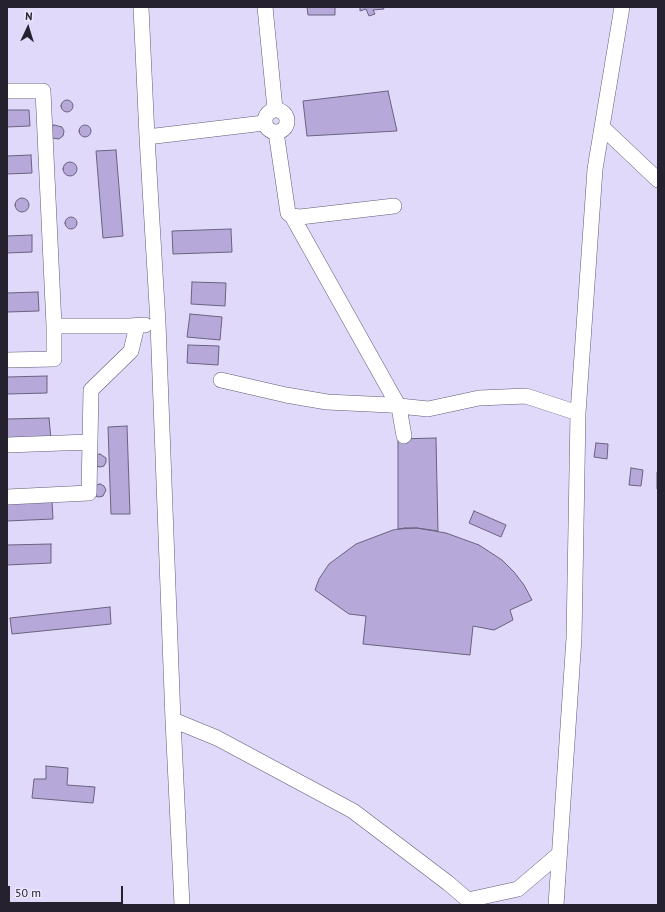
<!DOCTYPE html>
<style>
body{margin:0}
#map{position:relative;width:665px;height:912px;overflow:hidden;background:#e1d9fa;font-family:"PT Sans",sans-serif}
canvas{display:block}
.frame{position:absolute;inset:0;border:8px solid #25212e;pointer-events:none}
.north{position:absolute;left:8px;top:8px;width:40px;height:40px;-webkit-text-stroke:3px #ede8fd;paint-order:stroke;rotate:4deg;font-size:11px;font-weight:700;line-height:16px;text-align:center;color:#25212e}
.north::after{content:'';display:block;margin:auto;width:14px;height:18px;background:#25212e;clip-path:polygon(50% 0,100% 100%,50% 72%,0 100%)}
.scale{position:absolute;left:8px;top:886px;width:115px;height:18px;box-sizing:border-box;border:2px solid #25212e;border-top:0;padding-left:5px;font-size:12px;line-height:14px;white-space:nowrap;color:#25212e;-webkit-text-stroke:3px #ede8fd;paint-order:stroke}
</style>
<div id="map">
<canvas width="665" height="912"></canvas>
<div class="frame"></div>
<div class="north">N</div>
<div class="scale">50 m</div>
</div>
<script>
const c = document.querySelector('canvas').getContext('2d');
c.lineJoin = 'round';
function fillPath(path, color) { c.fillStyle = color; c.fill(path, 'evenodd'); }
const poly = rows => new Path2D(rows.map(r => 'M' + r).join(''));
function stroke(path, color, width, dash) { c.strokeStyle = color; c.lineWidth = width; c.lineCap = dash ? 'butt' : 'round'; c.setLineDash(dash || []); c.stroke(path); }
const building = poly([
 [307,7,335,7,335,15,308,15,307,7],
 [360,7,383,7,384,9,373,10,375,14,369,16,366,9,360,11,360,7],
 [388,91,397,131,307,136,303,101,388,91],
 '61 106a6 6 0 1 1 12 0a6 6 0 1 1-12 0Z',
 [7,110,29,110,30,126,7,127,7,110],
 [54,125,62,127,64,131,63,136,59,139,52,138,50,127,54,125],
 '79 131a6 6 0 1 1 12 0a6 6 0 1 1-12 0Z',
 [116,150,123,236,103,238,96,151,116,150],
 [31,155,32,173,7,174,7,156,31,155],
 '63 169a7 7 0 1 1 14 0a7 7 0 1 1-14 0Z',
 '15 205a7 7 0 1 1 14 0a7 7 0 1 1-14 0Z',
 '65 223a6 6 0 1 1 12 0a6 6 0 1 1-12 0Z',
 [231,229,232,252,173,254,172,231,231,229],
 [32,235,32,252,7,253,7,236,32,235],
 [192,282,226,283,225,306,191,304,192,282],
 [38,292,39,311,7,312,7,293,38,292],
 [190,314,222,317,220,340,187,337,190,314],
 [188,345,219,346,218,365,187,363,188,345],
 [47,376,47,393,7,394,7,377,47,376],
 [49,418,51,439,7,440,7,419,49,418],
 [127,426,130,514,111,514,108,427,127,426],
 [436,438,438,531,417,528,398,529,398,439,436,438],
 [596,443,608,444,607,459,594,457,596,443],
 [100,454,106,458,106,462,104,466,100,467,96,466,96,455,100,454],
 [631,468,643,470,641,486,629,485,631,468],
 [657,473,658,473,658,489,657,489,657,473],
 [100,484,104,486,106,490,103,496,99,497,95,496,96,485,100,484],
 [52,501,53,519,7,521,7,503,52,501],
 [474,511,506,525,501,537,469,523,474,511],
 [405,528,417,528,446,533,479,545,502,560,514,572,524,585,532,600,510,610,513,620,494,630,473,626,470,655,363,644,366,616,349,614,315,590,319,579,329,564,356,544,393,530,405,528],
 [51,544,51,563,7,565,7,545,51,544],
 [110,607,111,624,12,634,10,618,110,607],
 [46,766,68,768,67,785,95,787,93,803,32,798,34,779,46,779,46,766]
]);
fillPath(building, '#b6a9da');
stroke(building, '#69627f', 1);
const minor = poly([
 [141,7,147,137,158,323,173,720,182,905],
 [265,7,275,109],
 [7,91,43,91,54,326,54,359,7,360],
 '265 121a11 11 0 1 1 22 0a11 11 0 1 1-22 0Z',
 [602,127,658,180],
 [276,132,288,213,292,216,300,217,394,206],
 [147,137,264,123],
 [292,216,399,407,404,436],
 [54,326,129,326,145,325],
 [221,380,286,395,327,402,390,405,428,409,479,398,526,396,578,413],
 [7,445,90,442],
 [7,497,89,493,91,390,131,351,137,326],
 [173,720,217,738,353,811,448,883,468,900,477,905],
 [468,900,518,889,559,854],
 [556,905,574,638,578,413,595,169,622,7]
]);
stroke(minor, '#615a76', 16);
stroke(minor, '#fff', 15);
</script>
